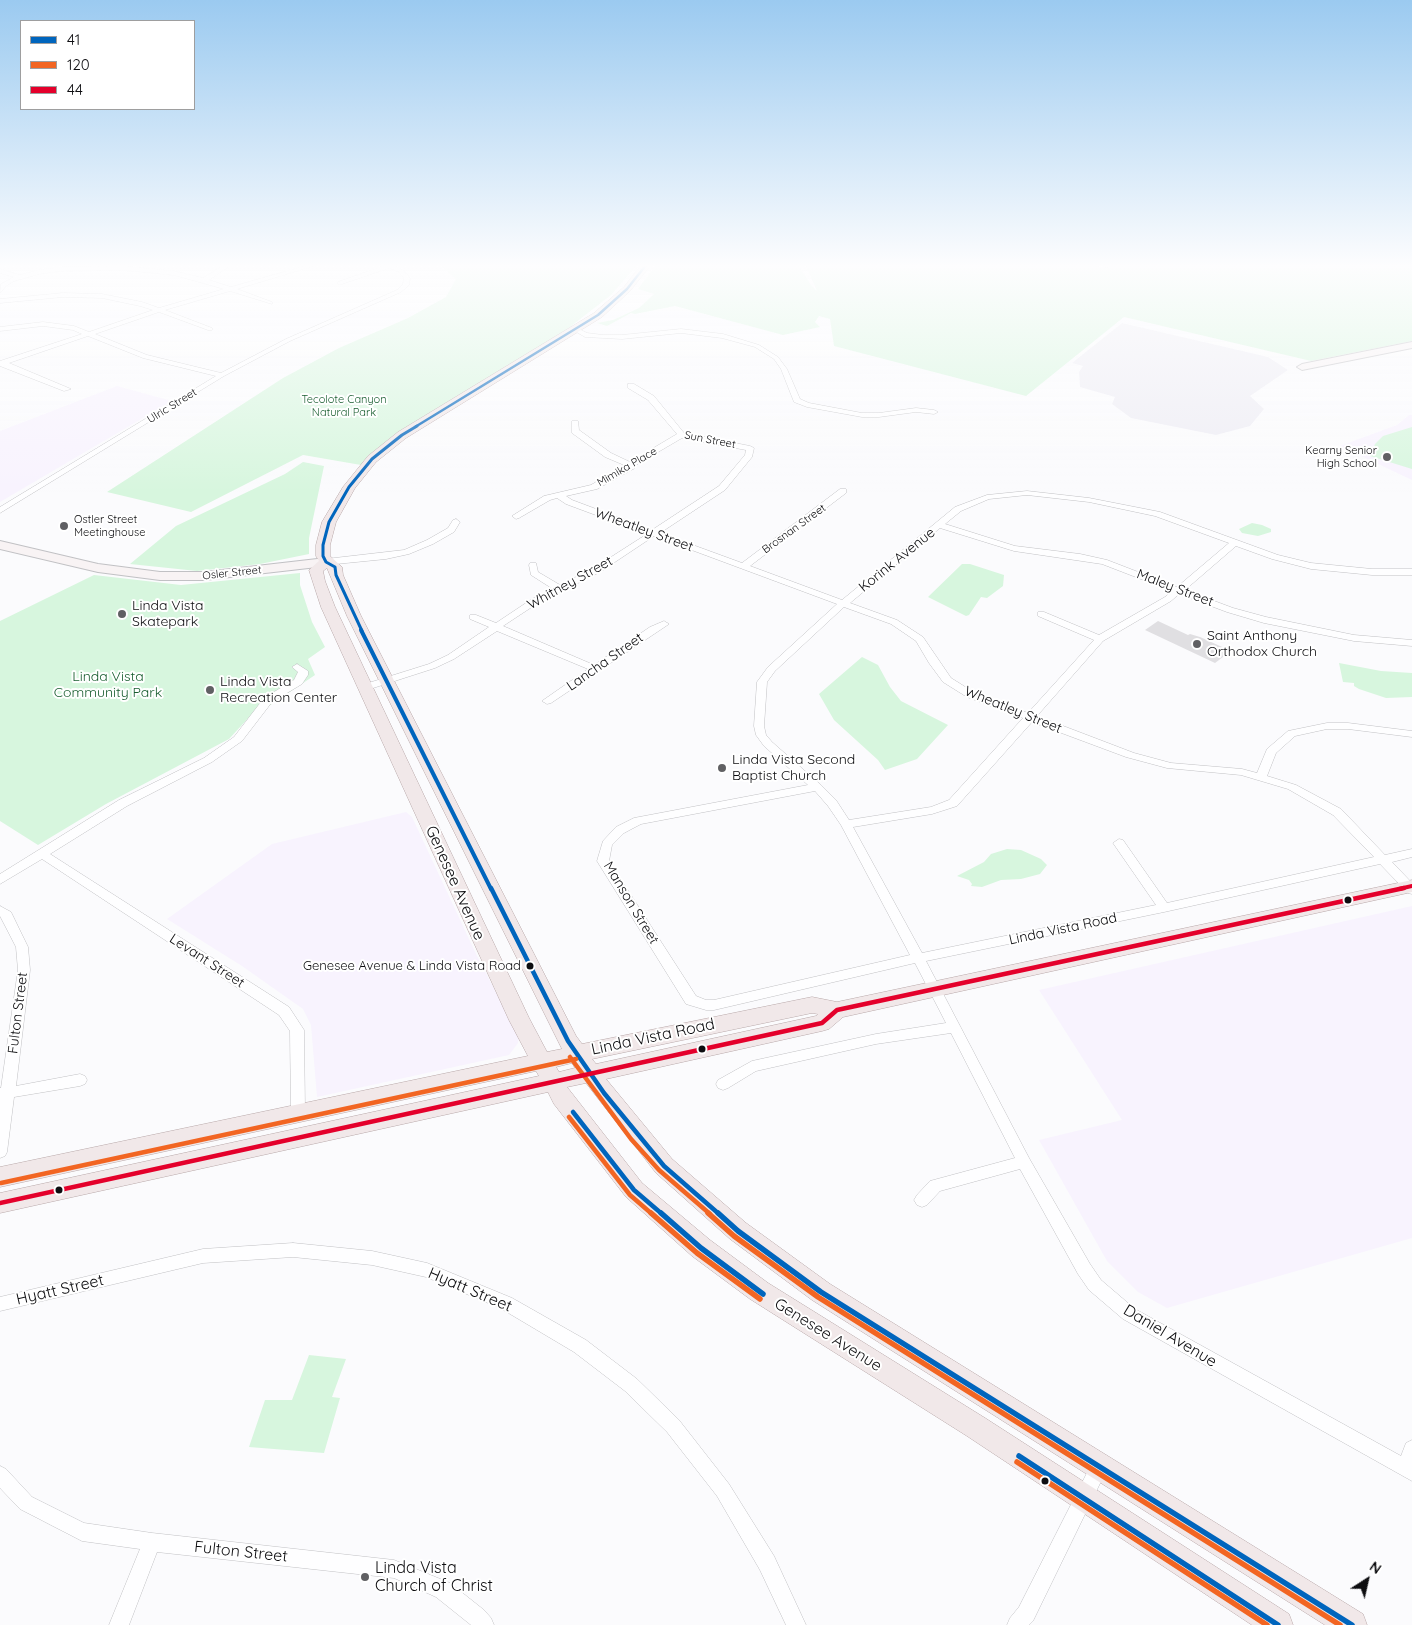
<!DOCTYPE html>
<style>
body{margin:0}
#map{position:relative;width:1412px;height:1625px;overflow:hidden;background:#fbfbfd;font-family:Quicksand,sans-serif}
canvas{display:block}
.legend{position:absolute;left:20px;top:20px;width:175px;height:90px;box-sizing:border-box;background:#fff;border:1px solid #9e9e9f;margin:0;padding:6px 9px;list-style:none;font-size:15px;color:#0d0d10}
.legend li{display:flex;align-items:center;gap:10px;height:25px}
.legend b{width:25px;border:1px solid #9e9e9f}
.north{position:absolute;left:1342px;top:1555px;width:50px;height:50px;-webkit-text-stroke:4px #fff;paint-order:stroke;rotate:35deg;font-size:14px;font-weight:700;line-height:20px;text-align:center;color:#0d0d10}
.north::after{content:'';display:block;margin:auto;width:18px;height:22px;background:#0d0d10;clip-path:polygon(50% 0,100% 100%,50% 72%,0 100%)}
</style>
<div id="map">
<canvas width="1412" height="1625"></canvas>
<ul class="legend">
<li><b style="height:6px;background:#0065bd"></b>41</li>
<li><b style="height:6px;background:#f26522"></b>120</li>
<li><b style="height:6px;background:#e4002b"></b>44</li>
</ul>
<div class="north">N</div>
</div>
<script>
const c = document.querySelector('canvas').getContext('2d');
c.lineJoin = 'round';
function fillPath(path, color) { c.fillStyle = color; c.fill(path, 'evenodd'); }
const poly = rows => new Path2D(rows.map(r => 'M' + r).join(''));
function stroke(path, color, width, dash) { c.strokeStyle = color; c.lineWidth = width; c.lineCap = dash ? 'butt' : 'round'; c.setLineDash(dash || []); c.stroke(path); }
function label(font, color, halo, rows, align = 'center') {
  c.font = font + ' Quicksand,sans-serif'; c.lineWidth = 4; c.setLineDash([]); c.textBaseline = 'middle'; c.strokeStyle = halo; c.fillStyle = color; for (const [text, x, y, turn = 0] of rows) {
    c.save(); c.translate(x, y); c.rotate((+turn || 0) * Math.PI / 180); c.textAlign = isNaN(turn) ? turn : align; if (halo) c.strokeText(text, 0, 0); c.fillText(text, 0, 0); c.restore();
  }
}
fillPath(poly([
 [1122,323,1268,357,1288,370,1250,396,1264,409,1250,426,1216,435,1131,418,1112,404,1115,397,1080,387,1079,372,1083,366,1072,363]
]), '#eeedf4');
fillPath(poly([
 [117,386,172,401,0,502,0,431],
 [1409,415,1412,415,1412,480,1340,446,1397,425],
 [406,812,412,817,477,956,519,1036,518,1043,509,1055,317,1097,311,1025,303,1009,242,966,167,919,272,844],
 [1412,906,1412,1238,1167,1308,1138,1292,1107,1261,1039,1140,1122,1120,1039,990]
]), '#f8f3fe');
fillPath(poly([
 [440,265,637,265,611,295,556,338,531,351,361,465,303,455,191,512,107,492,283,378,339,348,408,318,446,297,456,279],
 [656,265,798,265,811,285,817,291,806,266,808,265,1091,265,1107,268,1111,265,1412,265,1412,341,1311,361,1124,317,1026,396,834,346,830,319,819,316,815,322,820,327,783,335,675,306,635,314,631,313,607,326,597,323,613,320,639,308,654,294,638,289],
 [1412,427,1412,469,1370,456,1375,444,1383,436],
 [303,462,324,466,309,538,309,554,260,564,197,571,130,564,176,526,285,474],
 [1252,523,1262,525,1271,529,1271,532,1258,536,1242,533,1239,529],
 [962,564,970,564,1004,575,1003,586,987,598,981,597,969,615,966,616,928,597],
 [300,573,300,585,312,622,325,647,308,659,315,675,269,706,253,713,229,739,106,804,38,845,0,821,0,621,94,575,181,585],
 [862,657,878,665,890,687,901,701,948,725,917,759,885,770,878,760,834,720,819,694],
 [1339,663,1381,671,1412,673,1412,697,1386,698,1359,689,1354,686,1354,683,1343,682],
 [1007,849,1021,850,1041,859,1047,865,1040,874,1021,879,1001,880,982,887,971,886,972,884,969,880,957,876,984,862,991,854],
 [309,1355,346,1359,332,1397,340,1398,324,1453,249,1447,265,1400,292,1400]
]), '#d7f6de');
fillPath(poly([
 [1158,621,1188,635,1190,634,1200,637,1231,651,1215,663,1145,630]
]), '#e0dfe2');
const street = poly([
 [224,265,231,265,209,280,231,287,308,265,317,265,237,289,272,302,272,304,230,291,165,310,212,328,212,330,208,330,159,312,95,334,147,355,221,373,286,339,397,290,403,284,404,278,399,272,389,268,342,284,338,284,338,282,383,266,382,265,392,265,403,270,410,278,409,285,401,292,290,341,224,376,0,513,0,507,216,376,143,358,88,336,9,363,71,389,64,391,0,366,0,361,82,334,73,330,43,326,0,331,0,327,43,322,74,326,89,332,153,310,140,306,102,298,63,297,0,303,0,299,63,293,102,294,142,302,159,308,224,289,174,275,122,270,62,271,39,274,14,281,6,286,0,293,1,284,14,277,0,273,0,269,20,275,38,270,62,267,122,266,174,271,203,278,224,265],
 [575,327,587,333,603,335,622,335,681,329,723,334,759,345,778,357,787,369,800,399,809,403,862,413,879,413,916,408,934,410,938,412,934,414,916,412,879,417,862,417,807,407,794,402,781,369,774,359,755,347,722,338,681,333,622,339,585,337,573,330,573,328,575,327],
 [628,384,634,384,654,396,684,433,750,446,754,448,752,457,725,490,660,533,742,563,840,489,846,489,846,493,750,566,842,600,955,507,987,495,1027,491,1089,498,1160,512,1278,555,1311,563,1372,569,1412,569,1412,575,1372,575,1311,569,1272,559,1236,546,1185,590,1233,608,1266,617,1354,635,1412,640,1412,646,1354,641,1264,623,1227,612,1179,594,1171,601,1103,641,1037,716,1134,753,1171,763,1242,769,1257,773,1267,749,1288,731,1327,723,1348,723,1412,731,1412,737,1348,729,1327,729,1295,736,1276,753,1267,776,1296,785,1341,809,1385,855,1412,849,1412,857,1392,862,1412,883,1412,894,1408,893,1380,864,1164,912,926,961,1029,1158,1090,1264,1101,1280,1135,1309,1401,1456,1406,1443,1412,1440,1412,1481,1123,1319,1089,1290,1078,1274,1020,1169,940,1191,927,1205,922,1207,917,1205,914,1200,917,1195,930,1181,1015,1158,951,1033,876,1044,756,1071,728,1088,723,1090,718,1088,716,1084,718,1080,752,1061,876,1034,946,1023,915,963,714,1010,706,1010,686,1004,597,861,603,841,616,827,634,818,808,785,764,746,756,735,754,726,757,682,768,667,837,604,654,536,600,572,538,603,503,626,594,665,650,627,664,621,669,624,551,703,547,704,542,701,588,669,497,631,454,659,435,668,370,689,362,689,361,687,362,685,429,664,448,655,489,627,470,619,470,615,476,615,496,623,532,599,553,589,531,575,529,565,530,563,536,563,538,572,560,585,594,568,647,534,566,504,557,498,550,500,519,518,516,519,512,516,544,496,591,485,624,465,605,457,572,433,572,421,578,421,579,430,611,453,630,462,677,434,648,400,628,388,628,384],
 [682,438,746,450,745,455,719,486,652,530,572,500,566,496,597,489,635,468,636,465,682,438],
 [1027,495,1089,502,1155,516,1229,543,1177,587,1107,560,1080,554,1015,546,945,524,961,511,989,499,1027,495],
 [940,528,1014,551,1102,564,1172,591,1165,597,1099,635,1044,612,1038,612,1038,616,1094,640,1028,713,975,693,951,678,923,637,897,620,850,603,940,528],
 [844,607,891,624,916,641,929,663,943,682,967,697,1023,718,949,800,931,807,849,820,836,800,821,785,772,742,766,735,764,726,767,682,775,671,844,607],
 [1032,722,1126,757,1167,768,1241,775,1288,789,1333,815,1374,857,1167,903,1123,840,1119,839,1113,843,1156,905,922,953,853,827,932,814,957,806,1032,722],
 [815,791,828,806,841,825,910,955,714,1000,706,1000,696,996,609,861,612,845,624,833,641,824,815,791],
 [456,519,460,522,454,532,433,544,409,554,386,559,326,565,322,562,326,559,404,550,427,540,448,528,453,520,456,519],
 [297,664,308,671,308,675,302,684,272,702,242,741,212,762,127,806,50,854,289,1007,304,1030,305,1113,303,1117,298,1119,293,1117,291,1113,290,1031,279,1015,42,859,0,884,0,874,119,800,204,758,234,737,264,698,294,680,298,672,292,667,297,664],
 [0,906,11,912,28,947,30,970,16,1086,80,1074,85,1076,87,1080,85,1084,80,1086,14,1097,7,1152,5,1156,0,1158,0,1088,1,1088,18,970,16,947,0,916,0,906],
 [293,1243,372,1251,427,1263,512,1298,586,1340,637,1379,679,1420,729,1484,774,1556,806,1625,786,1625,760,1570,717,1496,667,1432,625,1391,574,1352,500,1308,426,1277,372,1265,293,1257,203,1263,0,1311,0,1297,203,1249,293,1243],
 [1100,1456,1106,1459,1109,1465,1033,1621,1029,1625,1007,1625,1010,1618,1019,1607,1094,1459,1100,1456],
 [0,1466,6,1469,32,1497,84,1523,152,1533,394,1560,450,1583,484,1610,491,1618,494,1625,471,1625,436,1597,394,1578,157,1552,129,1625,109,1625,140,1549,82,1541,20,1509,0,1488,0,1466]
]);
const secondary = poly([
 [1412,342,1412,348,1302,370,1297,367,1302,364,1412,342],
 [0,541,98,564,160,572,204,572,326,558,332,562,326,566,204,580,160,580,98,572,0,549,0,541]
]);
const primary = poly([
 [641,265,651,265,630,291,602,317,406,438,376,462,355,488,336,522,330,545,330,556,342,567,343,575,361,616,576,1036,582,1044,812,997,837,1002,1412,880,1412,892,843,1017,829,1029,822,1031,606,1079,672,1159,746,1223,830,1284,1363,1614,1367,1625,1325,1625,812,1300,730,1239,656,1173,586,1083,567,1087,642,1183,710,1240,768,1283,985,1418,1289,1614,1293,1625,1252,1625,967,1436,750,1299,692,1256,626,1197,554,1104,548,1092,0,1213,0,1193,539,1076,536,1071,0,1187,0,1167,528,1056,509,1020,321,607,309,570,319,561,316,556,316,545,322,522,343,487,368,456,398,432,594,313,624,287,641,265],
 [327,568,347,616,562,1049,547,1052,529,1018,335,607,325,581,323,571,327,568],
 [812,1013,818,1014,816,1016,596,1064,592,1059,812,1013],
 [572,1063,575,1068,559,1072,556,1067,572,1063]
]);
stroke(street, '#c1c1c4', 1);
stroke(secondary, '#c1c1c4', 2);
stroke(primary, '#b8a8a9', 1);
fillPath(street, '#fefeff');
fillPath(secondary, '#f8f3f4');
fillPath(primary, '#f1e8e9');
stroke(poly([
 [415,427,598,315,627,289,646,265]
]), '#0065bd', 2.5);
stroke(poly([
 [362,631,336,575,335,567,326,562,323,556,323,545,329,522,349,487,372,459,402,435,417,426]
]), '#0065bd', 3);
stroke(poly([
 [361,630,491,889]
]), '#0065bd', 4);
stroke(poly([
 [491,888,568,1041,604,1093,664,1166,719,1214],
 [573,1112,634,1190,662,1214]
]), '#0065bd', 4.5);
stroke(poly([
 [661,1213,701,1248,763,1294],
 [718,1213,738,1231,821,1292,1352,1625],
 [1019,1456,1278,1625]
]), '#0065bd', 5.5);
stroke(poly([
 [570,1057,631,1139,659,1170,710,1214],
 [569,1117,630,1195,652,1214],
 [1,1183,576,1059]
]), '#f26522', 4.5);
stroke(poly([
 [651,1213,697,1253,760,1299],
 [708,1213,734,1236,818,1297,1340,1625],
 [1017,1462,1267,1625]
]), '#f26522', 5.5);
stroke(poly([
 [1399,889,1412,886]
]), '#e4002b', 4);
stroke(poly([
 [0,1203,822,1023,837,1010,1404,888]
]), '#e4002b', 4.5);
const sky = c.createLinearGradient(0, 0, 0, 492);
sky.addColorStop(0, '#9bcaf0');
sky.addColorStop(0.54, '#fdfdfe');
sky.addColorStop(1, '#fdfdfe00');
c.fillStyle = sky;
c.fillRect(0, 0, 1412, 492);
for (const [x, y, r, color] of [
 [1387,457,5,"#606063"],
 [64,526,5,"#606063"],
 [122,614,5,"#606063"],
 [1197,644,5,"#606063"],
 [210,690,5,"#606063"],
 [722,768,5,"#606063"],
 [1348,900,4.5,"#0d0d10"],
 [530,966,4.5,"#0d0d10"],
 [702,1049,4.5,"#0d0d10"],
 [59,1190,4.5,"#0d0d10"],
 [1045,1481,4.5,"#0d0d10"],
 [365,1577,5,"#606063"]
]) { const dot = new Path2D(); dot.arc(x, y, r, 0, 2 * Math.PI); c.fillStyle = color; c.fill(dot); stroke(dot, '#fff', 2); }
label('11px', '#185d2f', '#fff', [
 ["Tecolote Canyon",344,400],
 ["Natural Park",344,413]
]);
label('11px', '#0d0d10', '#fff', [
 ["Ulric Street",172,406,-32],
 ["Sun Street",710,440,11],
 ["Mimika Place",627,467,-30],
 ["Brosnan Street",794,529,-36],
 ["Osler Street",232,573,-6]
]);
label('11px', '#0d0d10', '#fff', [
 ["Kearny Senior",1377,451],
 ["High School",1377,464],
 ["Ostler Street",74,520,"left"],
 ["Meetinghouse",74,533,"left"]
], 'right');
label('13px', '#0d0d10', '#fff', [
 ["Genesee Avenue & Linda Vista Road",521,966]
], 'right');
label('14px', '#0d0d10', '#fff', [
 ["Wheatley Street",644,530,20],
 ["Korink Avenue",897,560,-39],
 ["Whitney Street",570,583,-29],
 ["Maley Street",1175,588,21],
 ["Lancha Street",605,662,-35],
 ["Wheatley Street",1013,710,22],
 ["Manson Street",631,903,59],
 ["Linda Vista Road",1063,929,-12],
 ["Levant Street",207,961,33],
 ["Fulton Street",18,1013,-83]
]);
label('14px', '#0d0d10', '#fff', [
 ["Linda Vista",132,606],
 ["Skatepark",132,622],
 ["Saint Anthony",1207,636],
 ["Orthodox Church",1207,652],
 ["Linda Vista",220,682],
 ["Recreation Center",220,698],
 ["Linda Vista Second",732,760],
 ["Baptist Church",732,776]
], 'left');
label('14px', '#185d2f', '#fff', [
 ["Linda Vista",108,677],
 ["Community Park",108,693]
]);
label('16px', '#0d0d10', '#fff', [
 ["Genesee Avenue",455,883,66],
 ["Linda Vista Road",653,1037,-12],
 ["Hyatt Street",60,1290,-13],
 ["Hyatt Street",470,1290,23],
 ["Genesee Avenue",828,1335,32],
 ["Daniel Avenue",1170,1336,31],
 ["Fulton Street",241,1552,6]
]);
label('16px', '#0d0d10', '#fff', [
 ["Linda Vista",375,1568],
 ["Church of Christ",375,1586]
], 'left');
</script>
